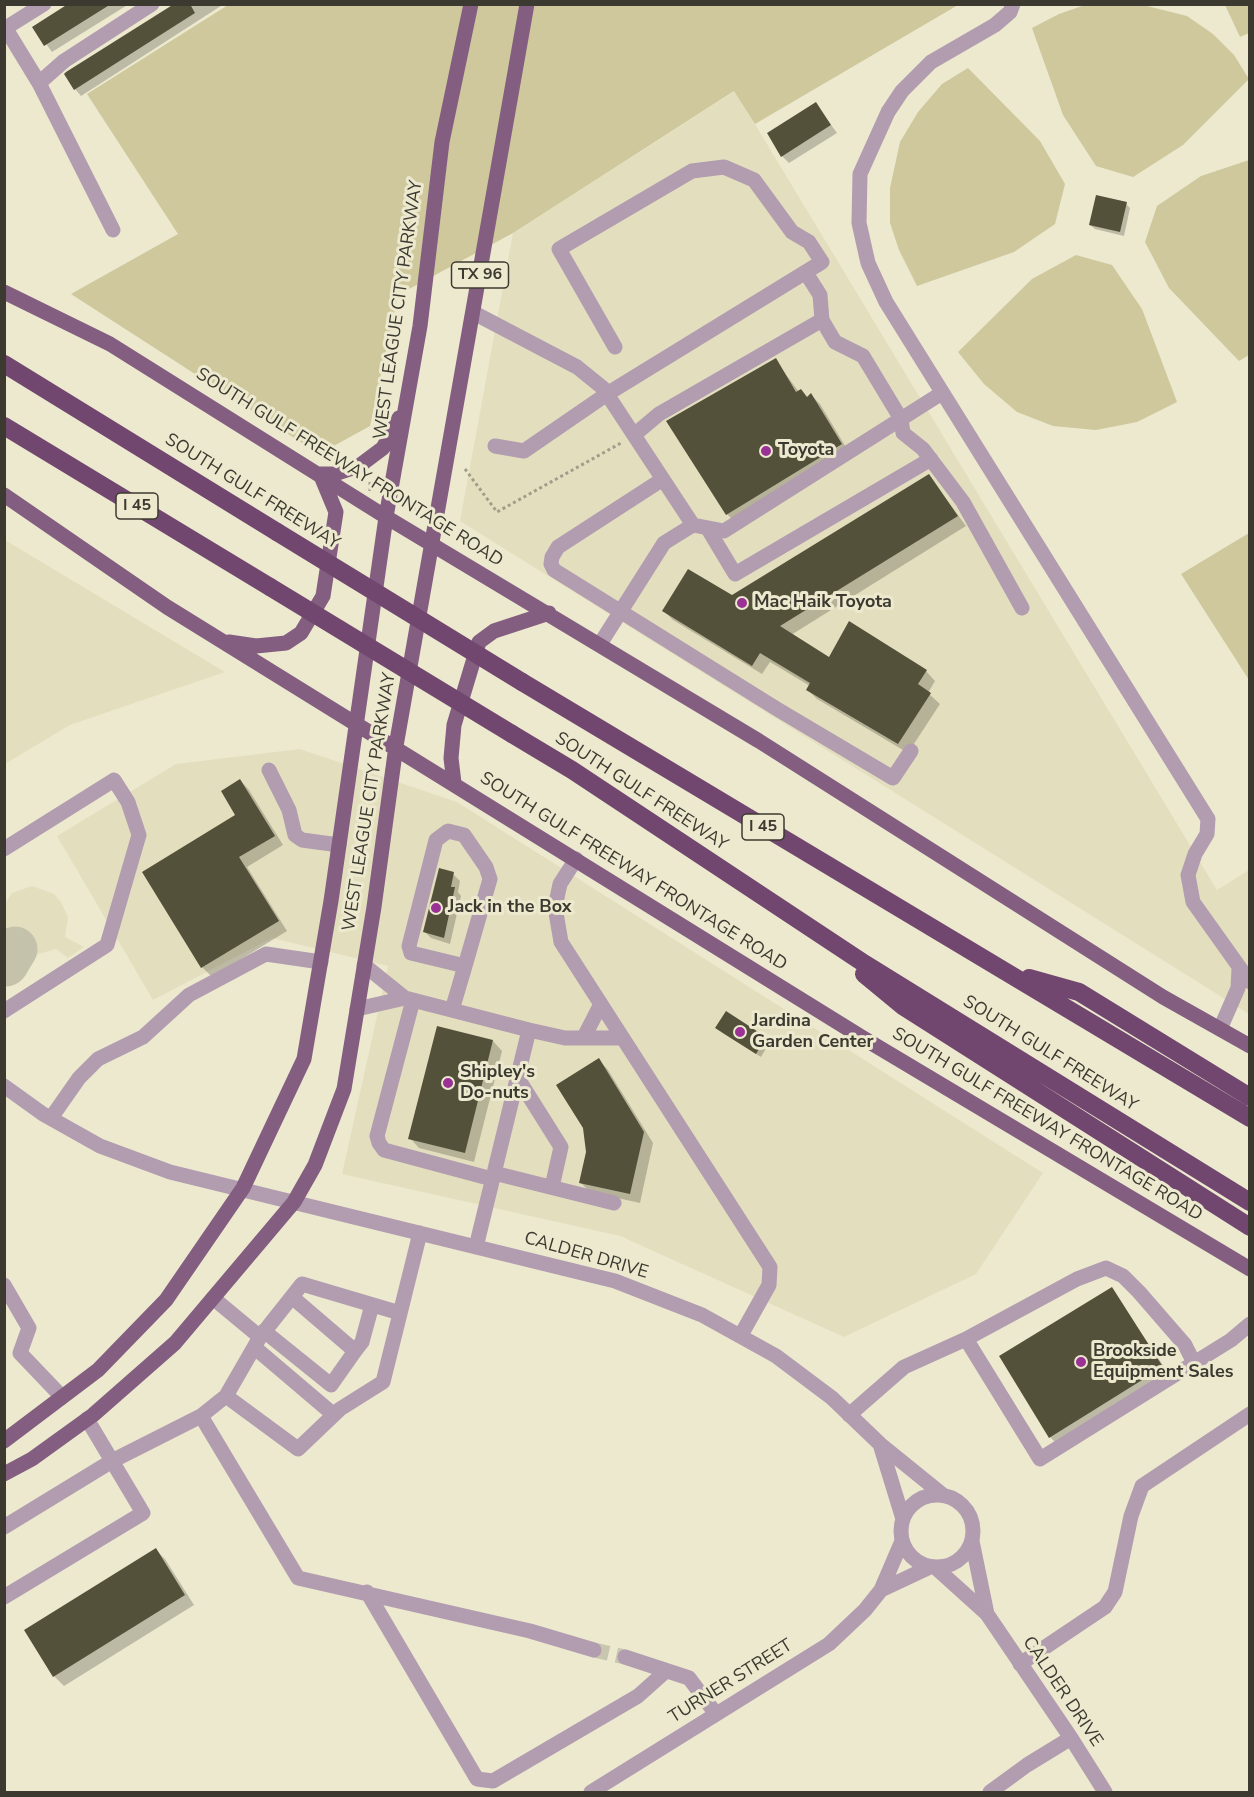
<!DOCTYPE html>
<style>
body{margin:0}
#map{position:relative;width:1254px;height:1797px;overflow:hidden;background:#ece9cf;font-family:"Nunito Sans",sans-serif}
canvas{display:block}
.frame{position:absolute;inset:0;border:6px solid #3c3a30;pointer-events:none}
</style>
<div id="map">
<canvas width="1254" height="1797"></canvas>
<div class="frame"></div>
</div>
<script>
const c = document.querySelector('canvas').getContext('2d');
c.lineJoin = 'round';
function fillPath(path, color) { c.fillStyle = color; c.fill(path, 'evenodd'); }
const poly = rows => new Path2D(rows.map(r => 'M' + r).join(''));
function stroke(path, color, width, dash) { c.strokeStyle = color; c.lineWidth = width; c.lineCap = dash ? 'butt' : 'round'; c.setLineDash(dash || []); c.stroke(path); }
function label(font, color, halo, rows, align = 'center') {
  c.font = font + ' "Nunito Sans",sans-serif'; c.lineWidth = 6; c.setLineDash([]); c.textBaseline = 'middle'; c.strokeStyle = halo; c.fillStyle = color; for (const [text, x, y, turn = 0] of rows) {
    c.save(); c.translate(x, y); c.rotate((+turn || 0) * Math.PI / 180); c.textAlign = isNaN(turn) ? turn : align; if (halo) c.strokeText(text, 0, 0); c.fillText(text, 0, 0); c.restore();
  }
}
fillPath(poly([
 [735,91,1217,890,1249,870,1249,1014,460,521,513,233],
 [5,540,225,672,70,725,5,764],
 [300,749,457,802,1043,1173,976,1274,844,1337,620,1236,342,1174,388,966,272,938,153,1000,57,836,176,764],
 [32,886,54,894,61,902,68,917,65,937,84,947,68,958,56,949,35,955,19,953,11,966,12,973,5,982,5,955,9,947,5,941,5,903,12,893]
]), '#e3dfbe');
fillPath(poly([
 [228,5,958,5,755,124,734,91,513,233,398,295,370,426,319,454,71,294,178,234,87,94],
 [1085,5,1143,5,1187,16,1213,34,1234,55,1249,79,1183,145,1133,177,1096,166,1063,115,1032,28,1059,14],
 [1225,5,1249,5,1249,33,1240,37],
 [968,68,1040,141,1065,184,1055,224,1014,252,917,286,899,250,890,223,890,188,900,142,918,112,942,84],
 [1249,160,1249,355,1239,361,1169,288,1145,242,1157,206,1201,176],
 [1076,255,1112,265,1142,309,1177,402,1137,422,1096,430,1053,426,1017,412,984,384,958,352,1032,279],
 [1249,533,1249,680,1181,574]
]), '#cec89c');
fillPath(poly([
 [71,4,129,4,52,52,34,27],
 [176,4,224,4,81,96,75,89],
 [816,104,837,133,789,163,782,156],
 [1126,204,1130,208,1124,236,1095,229,1090,225],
 [775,360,799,392,807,398,811,395,820,404,850,454,736,523,727,514,668,422],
 [929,476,966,526,791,635,829,659,926,671,935,681,928,693,940,704,908,753,817,699,807,689,810,686,770,662,762,674,673,620,664,611,732,597],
 [240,780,249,790,283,845,247,867,287,931,212,977,202,967,144,872,237,815],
 [453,874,460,881,458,892,461,896,450,944,431,938,424,931],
 [721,1032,765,1038,769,1043,761,1057],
 [493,1041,502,1051,474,1162,419,1148,410,1138],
 [599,1060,608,1070,653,1143,640,1203,590,1192,580,1182,587,1152],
 [1111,1289,1169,1374,1057,1444,1050,1437],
 [156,1550,165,1559,194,1605,64,1686,54,1676]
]), '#0003');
stroke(poly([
 [6,964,15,949]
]), '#c4c2ab', 45);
fillPath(poly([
 [68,4,111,4,44,46,32,27],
 [174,4,190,4,195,13,74,90,64,74,66,72],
 [816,102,831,125,781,157,767,133],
 [1096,195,1127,202,1120,232,1089,225],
 [776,358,796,392,801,389,807,397,811,393,842,444,726,515,666,421],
 [929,474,958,516,780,626,829,657,849,621,927,670,918,684,931,693,898,744,806,690,810,683,760,653,752,666,662,611,688,569,732,595],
 [240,779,275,836,239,857,279,921,201,968,142,872,235,815,221,791],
 [439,868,454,872,451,887,455,887,444,938,423,932],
 [726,1011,766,1037,756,1054,715,1028],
 [437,1026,493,1040,465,1153,408,1139],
 [599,1058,644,1132,630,1194,579,1183,586,1152,583,1128,556,1085],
 [1112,1287,1163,1367,1049,1438,999,1356],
 [156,1548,185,1595,53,1677,24,1630]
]), '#54513b');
stroke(poly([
 [594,1650,625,1657]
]), '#c9c6af', 15, [15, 8]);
stroke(poly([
 [465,469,497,512,621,443],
 [370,482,370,491],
 [413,508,422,513]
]), '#a09d8a', 3, [3, 3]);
stroke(poly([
 [1013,4,1010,12,995,25,931,62,902,91,888,112,860,174,859,223,868,263,886,302,1208,819,1207,834,1195,854,1188,875,1193,902,1250,982],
 [4,29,44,4],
 [6,29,39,83,113,230],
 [39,83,64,61,152,4],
 [806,273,820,295,822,320],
 [474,313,577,367,603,388,693,525],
 [634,435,659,414,822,320,835,342,863,356,901,419,903,433,923,449,963,502,1022,608],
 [495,446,524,451,607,394,822,262,809,242,792,232,754,180,724,167,692,171,559,249,615,347],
 [663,479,558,547,552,557,551,564,554,570,777,709,893,778,911,751],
 [708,529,735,574,931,459],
 [600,644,664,543,693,525,724,531,942,393],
 [269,770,289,810,295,835,302,840,339,845],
 [4,849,114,780,128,802,139,835,107,945,4,1011],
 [576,859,560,884,555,907,561,942,770,1267,769,1285,741,1335],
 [364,965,405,998,529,1030,476,1247],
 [413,1000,377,1136,379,1143,384,1150,492,1179],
 [357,1009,405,998],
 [452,1010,465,966,490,879,486,867,464,835,448,831,436,840,409,946,411,953,465,966],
 [1220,1029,1238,988,1239,968],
 [529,1030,565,1038,622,1038],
 [584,1037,601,1004],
 [517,1077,561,1147,552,1187],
 [4,1086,43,1114,100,1146,170,1172,615,1281,702,1315,776,1356,832,1398,880,1444,943,1495],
 [51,1118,79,1078,98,1059,143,1037,189,995,266,954,321,962],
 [494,1173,614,1203],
 [4,1285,29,1328,20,1353,62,1397],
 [213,1298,260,1337,226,1396,298,1449,340,1409,383,1382,420,1233],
 [264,1331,331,1385,355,1351,292,1297],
 [260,1337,302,1284,400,1313],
 [254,1347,334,1415],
 [355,1351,362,1342,372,1305],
 [1194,1363,1185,1345,1139,1292,1123,1276,1106,1268,1077,1279,966,1339,1040,1459,1194,1363,1231,1340,1250,1324],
 [849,1415,904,1367,966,1339],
 [201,1416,226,1396],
 [880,1444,903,1519],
 '901 1531a36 36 0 1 1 72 0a36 36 0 1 1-72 0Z',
 [4,1527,112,1461,201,1416,298,1578,530,1631,594,1650],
 [972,1541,987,1614],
 [936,1568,987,1614,1071,1738,1105,1792],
 [881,1590,930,1567],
 [367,1592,477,1779,493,1781,638,1696,666,1671],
 [4,1597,143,1513,87,1419],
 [625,1657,689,1678,716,1714],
 [1020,1664,1105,1607,1115,1592,1131,1516,1142,1486,1250,1414],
 [591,1792,829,1644,865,1610,881,1590,902,1541],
 [990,1792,1027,1765,1071,1738]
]), '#b29cb0', 15);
stroke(poly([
 [4,292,110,344,386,517,759,741,1163,997,1250,1046],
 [318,474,335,474,359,466,383,448,399,418],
 [4,495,167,607,863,1038,1250,1269],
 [229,642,256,646,286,643,301,633,323,596,336,512,321,476],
 [454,783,451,758,454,725,479,642,494,631,549,613],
 [4,1441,98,1370,166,1300,243,1188,304,1059,331,901,386,517,420,326,442,142,471,4],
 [4,1474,32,1459,93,1415,175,1343,294,1202,315,1165,344,1089,374,907,396,746,527,4]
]), '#835e80', 15);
stroke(poly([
 [4,364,277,532],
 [4,426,270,587],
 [522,682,1250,1118],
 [512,734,572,770,865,964,1250,1202],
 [864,974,904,1007,1250,1227],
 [1029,978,1079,992,1250,1097]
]), '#72476f', 18);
stroke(poly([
 [277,532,522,682],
 [270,587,512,734]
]), '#72476f', 18);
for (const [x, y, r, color] of [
 [766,451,6,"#9a3296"],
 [742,603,6,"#9a3296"],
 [436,908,6,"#9a3296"],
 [740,1032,6,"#9a3296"],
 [448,1083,6,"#9a3296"],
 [1081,1362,6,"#9a3296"]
]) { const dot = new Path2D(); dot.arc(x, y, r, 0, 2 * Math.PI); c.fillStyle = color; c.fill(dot); stroke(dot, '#ece9cf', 2); }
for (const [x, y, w] of [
 [480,275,57],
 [137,506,42],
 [763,827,42]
]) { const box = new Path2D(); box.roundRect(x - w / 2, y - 13, w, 26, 4.5); c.fillStyle = '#ece9cf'; c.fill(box); stroke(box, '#3c3a30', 1.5); }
label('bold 16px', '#3c3a30', null, [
 ["TX 96",480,275],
 ["I 45",137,506],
 ["I 45",763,827]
]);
label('18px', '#3c3a30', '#ece9cf', [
 ["WEST LEAGUE CITY PARKWAY",399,310,-82],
 ["SOUTH GULF FREEWAY FRONTAGE ROAD",349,468,32],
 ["SOUTH GULF FREEWAY",252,492,32],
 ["SOUTH GULF FREEWAY",641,792,33],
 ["WEST LEAGUE CITY PARKWAY",370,802,-81],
 ["SOUTH GULF FREEWAY FRONTAGE ROAD",633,872,32],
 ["SOUTH GULF FREEWAY",1050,1054,32],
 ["SOUTH GULF FREEWAY FRONTAGE ROAD",1047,1125,31],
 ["CALDER DRIVE",586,1256,16],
 ["TURNER STREET",731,1682,-32],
 ["CALDER DRIVE",1062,1692,56]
]);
label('bold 18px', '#3c3a30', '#ece9cf', [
 ["Toyota",778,451],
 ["Mac Haik Toyota",754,603],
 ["Jack in the Box",448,908],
 ["Jardina",752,1022],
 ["Garden Center",752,1043],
 ["Shipley's",460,1073],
 ["Do-nuts",460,1094],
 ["Brookside",1093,1352],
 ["Equipment Sales",1093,1373]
], 'left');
</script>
